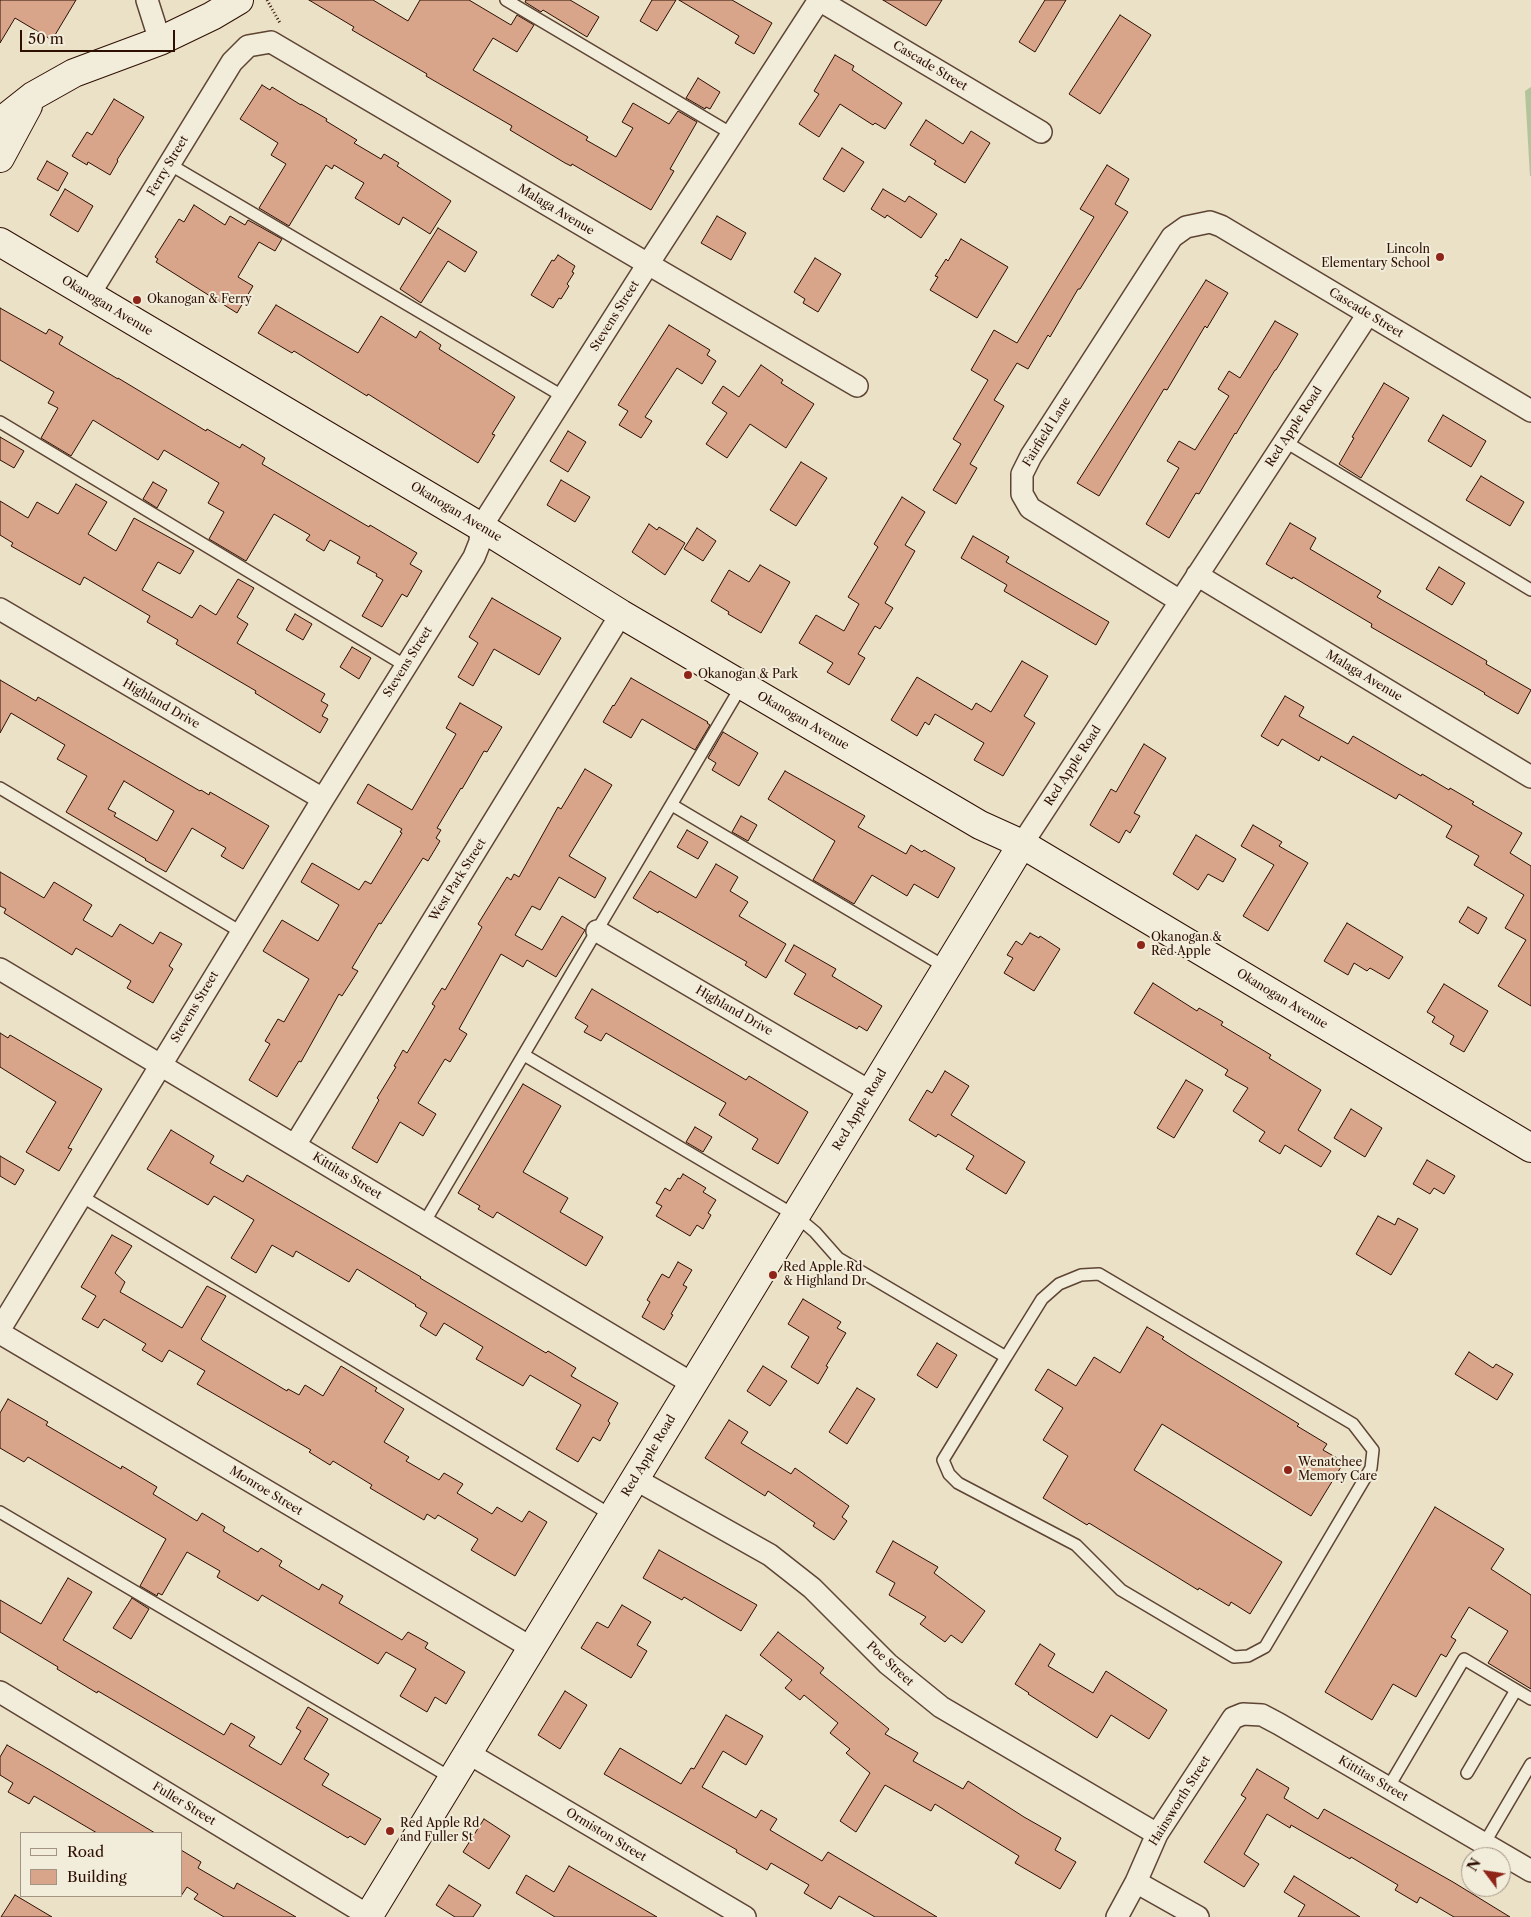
<!DOCTYPE html>
<style>
body{margin:0}
#map{position:relative;width:1531px;height:1917px;overflow:hidden;background:#ebe1c7;font-family:"Libre Caslon Text",serif}
canvas{display:block}
.legend{position:absolute;left:20px;top:1832px;width:162px;height:65px;box-sizing:border-box;background:#f2ecdb;border:1px solid #a49484;margin:0;padding:6px 9px;list-style:none;font-size:15px;color:#2e1002}
.legend li{display:flex;align-items:center;gap:10px;height:25px}
.legend b{width:25px;border:1px solid #a49484}
.north{position:absolute;left:1461px;top:1847px;width:50px;height:50px;box-sizing:border-box;background:#f2ecdb;border:1px solid #a49484;border-radius:50%;rotate:301deg;font-size:14px;font-weight:700;line-height:20px;text-align:center;color:#2e1002}
.north::after{content:'';display:block;margin:auto;width:18px;height:22px;background:#8f2418;clip-path:polygon(50% 0,100% 100%,50% 72%,0 100%)}
.scale{position:absolute;left:20px;top:30px;width:155px;height:22px;box-sizing:border-box;border:2px solid #2e1002;border-top:0;padding-left:6px;font-size:15px;line-height:18px;white-space:nowrap;color:#2e1002;-webkit-text-stroke:4px #f2ecdb;paint-order:stroke}
</style>
<div id="map">
<canvas width="1531" height="1917"></canvas>
<ul class="legend">
<li><b style="height:6px;background:#f2ecdb"></b>Road</li>
<li><b style="height:14px;background:#d8a58b"></b>Building</li>
</ul>
<div class="north">N</div>
<div class="scale">50 m</div>
</div>
<script>
const c = document.querySelector('canvas').getContext('2d');
c.lineJoin = 'round';
function fillPath(path, color) { c.fillStyle = color; c.fill(path, 'evenodd'); }
const poly = rows => new Path2D(rows.map(r => 'M' + r).join(''));
function stroke(path, color, width, dash) { c.strokeStyle = color; c.lineWidth = width; c.lineCap = dash ? 'butt' : 'round'; c.setLineDash(dash || []); c.stroke(path); }
function label(font, color, halo, rows, align = 'center') {
  c.font = font + ' "Libre Caslon Text",serif'; c.lineWidth = 4; c.setLineDash([]); c.textBaseline = 'middle'; c.strokeStyle = halo; c.fillStyle = color; for (const [text, x, y, turn = 0] of rows) {
    c.save(); c.translate(x, y); c.rotate((+turn || 0) * Math.PI / 180); c.textAlign = isNaN(turn) ? turn : align; if (halo) c.strokeText(text, 0, 0); c.fillText(text, 0, 0); c.restore();
  }
}
fillPath(poly([
 [1531,87,1531,176,1530,176,1525,91]
]), '#b1c49a');
const building = poly([
 [0,0,76,0,52,40,15,18,0,43,0,0],
 [309,0,373,0,408,21,420,0,469,0,511,25,517,15,534,25,517,52,493,38,473,70,588,137,586,140,616,157,633,128,622,122,633,103,669,124,678,111,697,122,670,169,674,171,651,210,572,164,571,166,565,163,510,130,512,126,426,76,427,74,352,30,354,27,309,0],
 [526,0,570,0,599,17,587,37,543,10,541,12,525,2,526,0],
 [652,0,676,0,657,31,640,21,652,0],
 [679,0,732,0,772,23,754,54,735,43,739,36,679,0],
 [883,0,942,0,926,26,883,0],
 [1045,0,1066,0,1035,52,1019,42,1045,0],
 [1120,15,1151,35,1100,114,1069,94,1120,15],
 [835,55,854,66,852,70,902,103,885,129,875,123,873,125,840,104,819,137,799,124,819,94,814,91,835,55],
 [698,78,720,92,710,109,706,107,705,109,686,98,698,78],
 [262,85,270,90,272,87,301,105,301,104,327,119,326,121,357,140,354,143,381,159,384,154,399,163,397,166,451,201,430,234,403,217,399,225,355,198,364,183,334,165,332,169,326,165,289,226,259,208,286,164,271,155,278,143,240,119,262,85],
 [114,99,144,117,117,160,118,161,110,175,88,162,87,165,72,156,87,132,92,135,114,99],
 [926,120,963,144,971,131,990,143,965,183,934,164,936,161,910,145,926,120],
 [842,148,864,162,844,192,823,179,842,148],
 [47,161,68,173,58,191,37,179,47,161],
 [1107,165,1129,179,1115,204,1128,212,1080,289,1078,289,1050,337,1048,335,1028,369,1017,363,994,400,1004,406,970,464,977,468,956,504,933,490,961,444,953,439,988,380,971,370,994,330,1017,343,1094,217,1080,209,1107,165],
 [65,189,93,206,78,232,50,215,65,189],
 [883,189,905,202,909,196,937,214,921,238,887,215,885,218,871,209,883,189],
 [194,205,225,225,230,216,245,225,248,220,282,239,275,251,259,242,238,277,253,286,237,313,156,262,158,259,155,257,179,219,184,222,194,205],
 [717,216,746,233,731,260,701,243,717,216],
 [438,228,477,252,465,272,448,261,421,303,400,289,438,228],
 [961,239,1008,267,977,318,930,290,938,277,935,276,946,259,948,261,961,239],
 [558,255,575,266,572,272,574,273,567,284,569,286,561,299,559,298,553,308,531,295,552,260,554,261,558,255],
 [815,258,841,274,818,312,803,303,805,299,794,292,815,258],
 [1206,280,1228,293,1207,328,1205,326,1167,390,1164,389,1099,496,1077,483,1206,280],
 [276,305,358,353,381,316,416,338,420,331,441,345,439,349,515,397,492,434,495,435,478,463,368,394,367,396,294,351,292,353,258,333,276,305],
 [0,308,46,334,49,329,63,337,59,344,118,379,118,378,206,431,207,429,240,448,242,444,265,458,262,464,369,527,370,525,417,553,410,564,422,571,407,597,402,594,382,627,362,616,383,580,376,576,377,574,357,563,360,557,330,540,324,551,306,540,310,535,274,514,246,561,209,539,224,512,208,503,219,483,164,450,158,460,93,420,71,456,41,438,58,408,48,403,54,392,0,360,0,308],
 [1275,321,1298,334,1276,370,1275,370,1243,422,1236,434,1235,433,1199,494,1196,493,1169,538,1146,524,1179,468,1167,461,1179,441,1195,450,1229,396,1218,389,1229,371,1240,378,1275,321],
 [669,325,710,350,707,355,716,361,702,384,677,368,645,417,652,421,641,438,619,425,628,411,618,405,669,325],
 [761,365,783,380,781,383,814,404,786,448,750,424,727,458,706,444,727,413,712,403,723,386,739,397,761,365],
 [1384,383,1409,398,1361,478,1339,464,1354,438,1352,437,1384,383],
 [1443,415,1486,441,1471,467,1428,441,1443,415],
 [568,431,586,442,568,472,550,461,568,431],
 [0,437,24,451,14,468,0,460,0,437],
 [801,462,827,478,796,526,770,510,801,462],
 [1481,476,1524,502,1510,526,1466,500,1481,476],
 [561,480,590,497,575,522,547,505,561,480],
 [153,482,167,490,157,508,143,499,153,482],
 [76,484,107,502,88,534,116,551,134,518,194,551,180,574,158,562,142,590,192,618,200,605,216,615,238,579,254,588,237,617,248,624,237,643,325,694,321,701,328,705,322,716,328,719,320,733,255,693,256,691,176,644,178,640,147,622,150,616,84,577,80,585,11,546,13,543,0,535,0,501,28,518,37,502,58,514,76,484],
 [902,497,925,512,905,545,915,551,885,603,893,608,880,629,875,626,858,654,865,658,849,685,827,672,833,663,799,643,816,615,844,631,859,604,848,597,878,547,874,544,902,497],
 [1290,523,1316,538,1310,549,1381,591,1377,597,1487,661,1486,664,1531,690,1518,714,1484,694,1485,693,1371,627,1372,624,1293,577,1292,579,1266,564,1290,523],
 [649,524,657,530,659,527,685,543,665,575,632,552,649,524],
 [697,528,716,541,703,561,684,549,697,528],
 [973,536,1009,557,1006,562,1109,622,1096,645,1004,591,1007,585,961,558,973,536],
 [760,565,790,582,761,633,728,614,729,612,711,601,729,570,749,582,760,565],
 [1439,567,1465,583,1452,605,1426,589,1439,567],
 [492,598,561,638,539,675,494,649,473,686,458,677,478,643,469,637,492,598],
 [295,614,312,624,303,640,286,630,295,614],
 [352,647,371,658,359,679,340,667,352,647],
 [1022,661,1048,676,1024,716,1035,723,1003,776,974,760,984,743,935,714,929,725,925,722,917,736,891,720,917,677,972,710,976,703,991,712,1022,661],
 [631,678,708,722,707,723,710,725,695,750,642,719,631,738,603,722,613,705,614,706,631,678],
 [0,680,36,701,38,697,200,791,201,790,209,795,210,792,269,826,243,869,221,856,226,848,192,828,166,872,145,860,146,859,66,812,87,776,57,759,65,745,11,713,0,733,0,680],
 [124,781,174,811,157,841,114,816,116,813,108,809,124,781],
 [1285,696,1304,707,1299,716,1348,744,1353,736,1421,776,1422,774,1449,790,1450,788,1474,802,1472,804,1522,833,1510,853,1531,866,1531,1006,1498,986,1526,940,1505,928,1524,895,1474,865,1479,856,1446,837,1452,826,1399,794,1396,799,1321,756,1319,761,1282,739,1278,746,1261,736,1285,696],
 [460,703,502,727,487,752,484,751,462,789,461,788,437,828,441,830,436,838,440,841,428,861,423,858,381,924,379,923,352,968,358,971,342,996,339,994,301,1062,299,1061,277,1097,249,1080,270,1044,265,1041,278,1019,284,1022,309,979,263,951,282,920,318,941,339,905,301,882,312,863,359,890,365,881,371,884,402,833,400,832,402,829,357,803,368,784,412,810,456,734,446,728,460,703],
 [723,732,758,753,739,786,712,770,716,763,708,758,723,732],
 [1144,744,1166,758,1134,813,1140,816,1130,833,1126,830,1119,843,1090,825,1111,789,1116,792,1144,744],
 [585,769,612,785,569,856,606,878,595,898,559,877,540,910,532,906,515,935,542,950,562,916,585,930,556,977,527,960,523,967,501,954,459,1029,467,1034,450,1062,445,1059,418,1103,436,1114,423,1136,400,1122,377,1163,352,1148,379,1100,377,1098,396,1067,394,1066,403,1050,407,1053,435,1006,432,1004,442,988,445,990,471,946,482,927,478,924,507,877,511,880,514,874,519,877,558,807,561,809,585,769],
 [785,771,865,816,858,827,906,854,911,845,922,852,924,850,955,868,938,898,914,884,907,896,872,875,854,904,813,880,835,841,768,799,785,771],
 [741,816,757,825,748,841,732,832,741,816],
 [1253,825,1282,842,1279,846,1308,863,1268,931,1243,916,1274,865,1241,846,1253,825],
 [687,830,708,842,698,859,677,847,687,830],
 [1196,835,1236,859,1223,882,1208,874,1198,890,1173,874,1196,835],
 [716,864,738,877,730,891,748,902,739,916,786,944,766,978,745,965,747,962,659,911,658,913,633,898,650,871,696,898,716,864],
 [0,872,44,898,54,882,92,905,83,920,112,937,120,924,153,944,160,932,182,944,169,966,173,969,153,1003,127,988,131,981,76,948,72,955,4,913,6,909,0,906,0,872],
 [1468,907,1487,918,1478,934,1459,922,1468,907],
 [1347,923,1403,957,1389,979,1370,968,1367,971,1354,963,1348,975,1324,961,1347,923],
 [1030,933,1039,938,1040,936,1060,949,1034,991,1004,973,1013,958,1007,955,1016,941,1022,945,1030,933],
 [794,945,836,969,832,976,882,1006,867,1031,859,1026,857,1029,794,994,806,974,785,961,794,945],
 [1153,983,1197,1011,1199,1008,1223,1022,1221,1025,1271,1055,1269,1058,1321,1090,1298,1130,1331,1151,1321,1167,1285,1145,1280,1154,1259,1141,1265,1132,1233,1111,1248,1088,1225,1075,1228,1070,1134,1013,1153,983],
 [1444,984,1488,1011,1464,1052,1450,1044,1454,1036,1432,1022,1435,1017,1427,1012,1444,984],
 [592,989,746,1080,749,1076,808,1112,778,1164,752,1149,758,1139,719,1115,726,1103,606,1033,601,1041,584,1032,588,1026,575,1018,592,989],
 [0,1033,8,1038,10,1035,102,1089,68,1148,72,1149,59,1171,26,1152,56,1102,0,1067,0,1033],
 [945,1071,969,1086,951,1115,1025,1162,1006,1194,966,1169,974,1156,938,1134,936,1137,909,1120,927,1090,932,1093,945,1071],
 [1186,1080,1203,1090,1174,1138,1157,1128,1186,1080],
 [523,1084,561,1106,523,1172,568,1198,560,1212,603,1237,586,1266,497,1212,493,1218,478,1209,480,1206,458,1193,523,1084],
 [1351,1109,1382,1128,1365,1157,1334,1138,1351,1109],
 [695,1127,712,1137,703,1152,686,1142,695,1127],
 [171,1130,214,1156,210,1163,243,1182,247,1175,421,1277,420,1278,546,1353,548,1351,576,1368,571,1376,618,1403,608,1421,610,1423,600,1441,593,1437,578,1462,556,1449,581,1405,530,1375,523,1386,476,1359,483,1347,444,1323,436,1336,420,1326,427,1313,415,1306,416,1305,357,1269,349,1282,296,1251,293,1257,272,1245,256,1273,231,1258,254,1220,214,1196,208,1205,147,1169,171,1130],
 [0,1156,24,1170,15,1185,0,1176,0,1156],
 [1427,1160,1455,1176,1444,1194,1434,1188,1430,1194,1413,1184,1427,1160],
 [683,1174,706,1188,703,1192,716,1200,708,1213,711,1215,703,1229,697,1225,690,1236,656,1216,662,1206,656,1203,665,1188,670,1191,678,1178,680,1179,683,1174],
 [1378,1216,1395,1225,1398,1218,1418,1229,1391,1275,1356,1254,1378,1216],
 [112,1235,132,1246,115,1273,125,1282,120,1292,182,1328,207,1286,226,1296,201,1339,203,1341,287,1391,288,1389,299,1395,305,1385,323,1396,341,1366,377,1388,375,1391,404,1409,384,1442,409,1457,406,1461,439,1480,444,1473,463,1484,457,1493,492,1514,497,1507,522,1522,529,1511,547,1522,515,1576,471,1550,478,1539,438,1515,435,1519,427,1514,424,1520,370,1488,372,1485,333,1461,330,1465,309,1452,311,1450,197,1384,205,1371,169,1350,162,1362,142,1350,146,1344,104,1319,98,1328,82,1319,96,1296,81,1287,112,1235],
 [678,1262,692,1270,683,1285,687,1287,671,1314,673,1315,664,1330,642,1317,650,1302,647,1300,662,1274,669,1278,678,1262],
 [803,1299,841,1322,837,1328,846,1333,826,1366,828,1367,818,1384,791,1367,809,1337,788,1324,803,1299],
 [1147,1327,1164,1337,1162,1339,1190,1357,1299,1424,1297,1426,1327,1444,1323,1450,1344,1462,1311,1516,1162,1424,1134,1470,1282,1562,1250,1614,1231,1602,1229,1606,1199,1588,1198,1590,1089,1523,1087,1525,1043,1498,1068,1456,1043,1440,1063,1408,1035,1390,1048,1369,1076,1386,1094,1357,1120,1373,1147,1327],
 [937,1343,957,1355,937,1388,917,1375,937,1343],
 [1469,1352,1493,1368,1496,1364,1513,1374,1497,1400,1455,1374,1469,1352],
 [763,1366,787,1381,770,1406,747,1391,763,1366],
 [857,1388,875,1399,847,1444,829,1432,857,1388],
 [8,1399,48,1422,46,1425,121,1469,122,1466,157,1487,153,1494,197,1521,202,1513,225,1527,223,1531,258,1552,261,1548,282,1561,279,1566,319,1590,322,1584,343,1596,339,1603,402,1640,408,1632,428,1643,425,1648,465,1672,446,1704,435,1697,427,1712,400,1696,416,1669,386,1652,378,1664,262,1595,258,1601,217,1577,220,1571,187,1552,162,1595,158,1593,157,1596,140,1586,166,1539,28,1457,24,1462,0,1448,0,1413,8,1399],
 [729,1420,748,1432,741,1443,791,1474,795,1468,849,1506,842,1517,847,1521,834,1540,813,1526,815,1523,768,1491,765,1496,705,1458,729,1420],
 [1435,1507,1504,1549,1491,1569,1531,1595,1531,1689,1488,1663,1508,1631,1469,1607,1451,1637,1456,1640,1446,1657,1441,1654,1416,1697,1393,1684,1372,1720,1325,1692,1435,1507],
 [893,1541,938,1567,934,1573,985,1611,962,1643,951,1635,945,1642,920,1624,926,1617,889,1595,895,1583,876,1572,893,1541],
 [659,1550,757,1605,741,1631,684,1597,682,1600,643,1578,659,1550],
 [68,1578,92,1592,63,1640,224,1735,231,1723,255,1737,249,1746,281,1765,301,1731,296,1728,308,1707,328,1719,304,1759,329,1774,322,1785,381,1819,365,1845,350,1836,348,1838,205,1754,98,1691,97,1693,57,1669,58,1667,0,1632,0,1600,41,1624,68,1578],
 [132,1598,149,1609,131,1639,113,1628,132,1598],
 [622,1605,651,1622,637,1645,647,1651,631,1678,581,1648,597,1622,608,1628,622,1605],
 [778,1632,824,1668,820,1673,889,1729,885,1734,918,1753,913,1761,963,1789,968,1781,1024,1817,1061,1838,1055,1850,1076,1862,1060,1889,1015,1863,1019,1856,935,1804,931,1811,885,1785,856,1832,840,1821,870,1773,846,1753,850,1749,830,1733,838,1723,804,1695,800,1700,785,1688,792,1680,760,1655,778,1632],
 [1040,1644,1055,1654,1048,1666,1093,1693,1106,1671,1167,1710,1149,1739,1111,1715,1097,1738,1028,1694,1029,1693,1015,1684,1040,1644],
 [565,1691,587,1705,560,1749,538,1735,565,1691],
 [726,1715,763,1736,746,1765,723,1751,702,1787,756,1818,761,1810,777,1819,770,1830,822,1861,828,1852,937,1917,875,1917,839,1896,831,1909,804,1893,809,1885,771,1863,767,1870,736,1852,737,1850,604,1774,620,1748,681,1784,691,1768,694,1769,726,1715],
 [7,1745,50,1770,155,1833,97,1833,34,1796,29,1804,8,1792,13,1783,0,1775,0,1757,7,1745],
 [1257,1769,1289,1788,1284,1798,1318,1819,1324,1809,1453,1882,1510,1917,1454,1917,1420,1897,1417,1903,1395,1890,1398,1885,1351,1857,1350,1859,1291,1825,1290,1828,1267,1814,1244,1854,1259,1864,1244,1887,1204,1862,1246,1798,1241,1795,1257,1769],
 [484,1819,510,1836,489,1869,463,1852,484,1819],
 [181,1850,201,1862,198,1868,234,1889,237,1883,296,1917,224,1917,194,1899,198,1894,187,1887,181,1896,181,1850],
 [569,1866,657,1917,555,1917,516,1893,526,1875,554,1892,569,1866],
 [1294,1876,1360,1917,1298,1917,1305,1905,1284,1892,1294,1876],
 [449,1885,481,1905,473,1917,455,1917,436,1905,449,1885],
 [15,1895,52,1917,1,1917,15,1895]
]);
fillPath(building, '#d8a58b');
stroke(building, '#2e1002', 1);
const lane = poly([
 [506,0,732,134],
 [169,164,564,397],
 [0,422,406,666],
 [1284,441,1531,590],
 [0,788,241,932],
 [672,805,947,968],
 [524,1055,796,1216,815,1232,838,1258,1006,1357,943,1460,949,1474,958,1483,1076,1545,1121,1590,1234,1657,1248,1656,1265,1647,1371,1468,1373,1450,1353,1424,1099,1274,1081,1275,1059,1284,1042,1299,1006,1357],
 [81,1196,613,1516],
 [424,1223,742,685],
 [0,1512,453,1779],
 [1467,1773,1516,1690],
 [1388,1788,1464,1659,1531,1699],
 [1484,1844,1531,1764]
]);
const street = poly([
 [147,0,160,41],
 [819,0,1041,132],
 [89,295,232,62,248,46,271,42,648,264,857,386],
 [1197,575,1531,777],
 [1180,601,1030,508,1022,494,1022,474,1031,456,1172,237,1186,227,1210,222,1221,226,1531,411],
 [0,609,323,799],
 [1022,844,1368,314],
 [597,931,871,1092],
 [0,969,693,1384],
 [295,1145,621,614],
 [0,1329,323,799,474,557,480,542,481,527,648,264,819,0],
 [0,1333,532,1648],
 [635,1479,770,1555,812,1588,888,1664,941,1707,1157,1834],
 [0,1692,369,1916],
 [468,1753,745,1917],
 [1136,1882,1198,1917],
 [1117,1917,1136,1882,1157,1834,1233,1718,1243,1714,1262,1715,1279,1724,1531,1871]
]);
const secondary = poly([
 [0,122,33,96,74,73,160,41,212,16,239,0],
 [0,158,28,106],
 [0,242,481,527,621,614,980,825,1022,844,1531,1148],
 [368,1917,1022,844]
]);
stroke(lane, '#5d4433', 14);
stroke(street, '#5d4433', 24);
stroke(secondary, '#2e1002', 30);
stroke(poly([
 [267,0,280,23]
]), '#2e1002', 3, [1, 2.5]);
stroke(lane, '#f2ecdb', 11);
stroke(street, '#f2ecdb', 21);
stroke(secondary, '#f2ecdb', 28);
for (const [x, y, r, color] of [
 [1440,257,5,"#8f2418"],
 [137,300,5,"#8f2418"],
 [688,675,5,"#8f2418"],
 [1141,945,5,"#8f2418"],
 [773,1275,5,"#8f2418"],
 [1288,1470,5,"#8f2418"],
 [390,1831,5,"#8f2418"]
]) { const dot = new Path2D(); dot.arc(x, y, r, 0, 2 * Math.PI); c.fillStyle = color; c.fill(dot); stroke(dot, '#f2ecdb', 2); }
label('12px', '#2e1002', '#f2ecdb', [
 ["Cascade Street",930,66,31],
 ["Ferry Street",168,166,-59],
 ["Malaga Avenue",556,210,31],
 ["Okanogan Avenue",107,306,31],
 ["Cascade Street",1366,313,31],
 ["Stevens Street",615,316,-58],
 ["Red Apple Road",1294,427,-57],
 ["Fairfield Lane",1047,432,-58],
 ["Okanogan Avenue",456,512,31],
 ["Stevens Street",408,662,-58],
 ["Malaga Avenue",1364,676,31],
 ["Highland Drive",161,704,30],
 ["Okanogan Avenue",803,721,30],
 ["Red Apple Road",1073,766,-57],
 ["West Park Street",458,880,-58],
 ["Okanogan Avenue",1282,999,31],
 ["Stevens Street",195,1007,-59],
 ["Highland Drive",734,1011,30],
 ["Red Apple Road",860,1110,-59],
 ["Kittitas Street",347,1176,31],
 ["Red Apple Road",649,1456,-59],
 ["Monroe Street",266,1491,31],
 ["Poe Street",890,1664,43],
 ["Kittitas Street",1373,1779,30],
 ["Hainsworth Street",1180,1801,-58],
 ["Fuller Street",184,1804,31],
 ["Ormiston Street",606,1835,31]
]);
label('12px', '#2e1002', '#f2ecdb', [
 ["Lincoln",1430,250,"right"],
 ["Elementary School",1430,264,"right"],
 ["Okanogan & Ferry",147,300],
 ["Okanogan & Park",698,675],
 ["Okanogan &",1151,938],
 ["Red Apple",1151,952],
 ["Red Apple Rd",783,1268],
 ["& Highland Dr",783,1282],
 ["Wenatchee",1298,1463],
 ["Memory Care",1298,1477],
 ["Red Apple Rd",400,1824],
 ["and Fuller St",400,1838]
], 'left');
</script>
